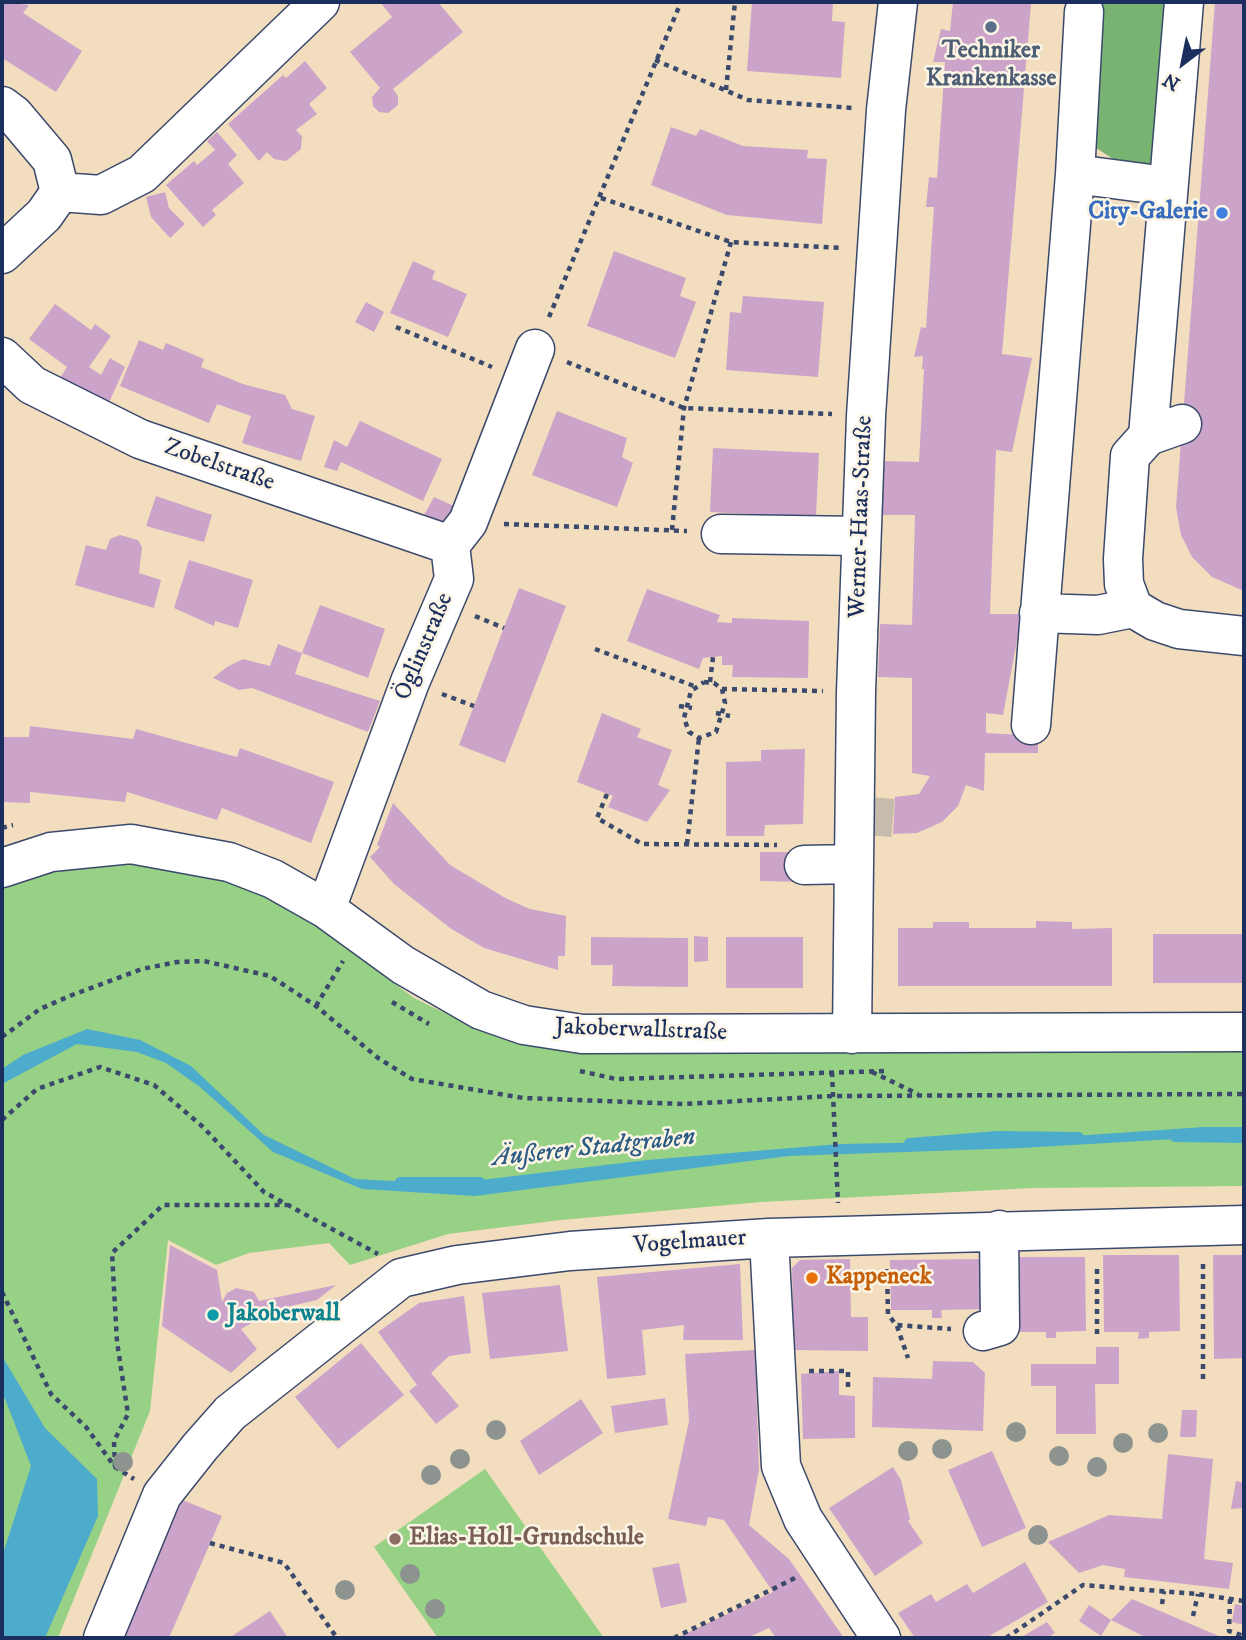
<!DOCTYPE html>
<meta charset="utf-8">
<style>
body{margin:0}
#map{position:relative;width:1246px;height:1640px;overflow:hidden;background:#f2debe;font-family:"IM FELL DW Pica",serif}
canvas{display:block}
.frame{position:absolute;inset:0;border:4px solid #1b2f5e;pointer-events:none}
.north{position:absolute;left:1148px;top:28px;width:70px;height:70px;-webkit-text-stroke:5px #fcf5e5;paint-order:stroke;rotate:212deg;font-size:19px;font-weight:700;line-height:28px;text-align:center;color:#1b2f5e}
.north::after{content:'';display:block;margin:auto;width:24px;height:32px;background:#1b2f5e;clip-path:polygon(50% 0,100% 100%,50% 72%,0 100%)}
</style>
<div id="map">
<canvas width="1246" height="1640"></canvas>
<div class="frame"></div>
<div class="north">N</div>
</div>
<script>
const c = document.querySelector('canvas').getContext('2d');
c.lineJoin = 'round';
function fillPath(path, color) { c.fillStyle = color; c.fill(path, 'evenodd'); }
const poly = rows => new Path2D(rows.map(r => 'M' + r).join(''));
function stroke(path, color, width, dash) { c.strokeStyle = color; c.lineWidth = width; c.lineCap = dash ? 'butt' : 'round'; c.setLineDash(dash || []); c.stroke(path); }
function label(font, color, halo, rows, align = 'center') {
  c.font = font + ' "IM FELL DW Pica",serif'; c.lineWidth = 5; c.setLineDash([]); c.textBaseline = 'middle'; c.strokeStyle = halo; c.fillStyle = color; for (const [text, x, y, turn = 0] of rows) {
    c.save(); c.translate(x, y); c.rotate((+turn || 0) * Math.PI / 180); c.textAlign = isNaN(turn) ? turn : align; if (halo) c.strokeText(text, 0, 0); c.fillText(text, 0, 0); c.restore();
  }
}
fillPath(poly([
 [134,863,221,877,288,905,414,998,467,1024,525,1042,1244,1048,1244,1186,1033,1188,761,1202,561,1220,448,1234,350,1265,329,1243,249,1253,216,1265,168,1240,150,1411,58,1638,2,1638,2,887,56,869],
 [485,1469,604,1638,438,1638,374,1547]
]), '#97d185');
fillPath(poly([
 [1091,2,1166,2,1153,163,1127,168,1090,144]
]), '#79b372');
fillPath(poly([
 [87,1029,140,1040,191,1066,264,1135,355,1179,448,1184,647,1160,839,1144,1001,1141,1204,1127,1244,1127,1244,1135,1021,1148,789,1156,475,1196,362,1189,273,1152,200,1087,166,1063,137,1052,77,1044,2,1084,2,1069,23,1055],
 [2,1356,45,1428,97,1479,98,1516,45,1638,2,1638,2,1557,31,1466,2,1391]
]), '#4daccc');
stroke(poly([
 [1175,1137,1244,1138],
 [909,1143,998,1136,1079,1137],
 [400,1182,480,1182]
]), '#4daccc', 10);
fillPath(poly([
 [2,2,29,5,23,13,82,51,56,92,2,58],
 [380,2,438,2,463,32,393,89,398,96,398,105,388,113,379,112,373,106,372,97,380,88,350,52,392,17],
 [752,2,833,2,832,21,845,22,841,78,747,71],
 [953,2,1031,4,1002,354,1032,358,1012,452,996,450,990,614,1022,614,1003,715,986,713,986,733,1022,735,1038,726,1038,753,985,753,984,791,966,785,958,806,942,822,917,833,893,834,895,797,919,794,930,776,912,773,912,678,878,677,880,624,912,625,915,515,882,515,884,461,919,462,924,369,922,369,923,356,914,357,921,327,926,328,934,207,926,207,929,177,937,178,945,62,933,62,941,29,950,31],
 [1215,2,1244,2,1244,591,1212,577,1192,557,1181,535,1176,507],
 [305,61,327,88,309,104,317,114,296,130,302,136,301,149,286,161,274,159,267,152,259,161,228,124,283,75,286,78],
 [671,127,696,136,700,129,743,146,808,150,807,158,827,159,822,224,727,215,651,185],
 [217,132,237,155,228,164,244,183,212,210,216,215,203,227,166,185,194,161,197,165,215,150,207,141],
 [165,192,169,208,185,224,170,238,151,217,146,197],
 [614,251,686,278,680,296,696,302,675,358,587,326],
 [413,261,435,271,432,279,467,294,448,337,390,313],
 [743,296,824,302,818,377,726,370,730,312,741,313],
 [366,302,384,312,374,332,355,322],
 [55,304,91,330,95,324,111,336,89,367,101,375,110,358,125,367,107,407,60,378,67,367,29,339],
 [139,340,163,350,166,343,204,359,201,367,243,384,285,395,292,409,315,416,301,461,242,443,251,416,217,404,209,423,120,386],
 [557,411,627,438,622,457,633,463,617,507,532,475],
 [360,421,442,459,423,501,341,462,337,471,324,467,334,440,347,447],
 [713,448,819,453,816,517,710,512],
 [156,496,212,515,204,542,146,526],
 [434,497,456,507,449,525,424,515],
 [120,535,138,540,142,547,139,573,161,580,154,608,75,585,86,545,106,550,110,539],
 [189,560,253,580,238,628,215,621,214,626,174,608],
 [519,588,566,606,505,763,459,745],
 [647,589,720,615,717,622,732,623,732,618,809,621,808,678,732,677,733,665,722,665,722,656,703,658,699,669,627,641],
 [320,605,385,629,368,678,302,653,295,674,380,701,368,732,252,688,239,690,213,678,227,667,243,659,270,666,278,644,302,653],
 [602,713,641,729,637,737,672,750,658,785,670,790,647,822,608,807,613,796,577,782],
 [30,726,133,739,136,729,237,757,240,748,334,782,311,843,222,808,217,820,127,792,125,802,30,792,30,803,2,802,2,737,29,737],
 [805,749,803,824,765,825,764,836,726,836,726,762,761,761,761,750],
 [393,803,450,865,507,899,530,909,566,916,565,956,558,956,558,970,484,948,450,928,394,884,370,857,380,847,377,845],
 [760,852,804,852,804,882,760,881],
 [1036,921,1072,922,1072,929,1112,928,1112,986,898,986,898,928,933,928,933,922,969,922,969,928,1036,928],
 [1153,934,1244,934,1244,983,1153,983],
 [694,936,708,937,708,961,694,962],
 [591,937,688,938,688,987,612,986,613,965,591,965],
 [726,937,803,937,803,988,726,988],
 [170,1245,217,1270,222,1302,227,1293,236,1288,254,1292,259,1301,336,1285,317,1300,265,1312,266,1315,241,1329,257,1349,231,1373,162,1326],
 [1103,1255,1179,1255,1180,1331,1149,1332,1149,1338,1138,1339,1139,1332,1104,1332],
 [1213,1255,1244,1255,1244,1358,1214,1359],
 [1010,1257,1085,1257,1086,1331,1056,1332,1056,1338,1046,1338,1046,1332,1010,1332],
 [850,1259,851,1317,868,1317,868,1351,794,1350,792,1268,800,1260],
 [985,1259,986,1309,941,1310,942,1318,932,1318,932,1310,891,1310,890,1260],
 [740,1264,743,1340,683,1340,684,1325,642,1330,646,1375,607,1379,597,1277],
 [560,1285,568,1351,490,1359,482,1293],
 [464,1296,471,1353,449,1356,431,1373,459,1406,436,1424,409,1391,417,1385,378,1332,419,1303],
 [361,1343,404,1395,338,1449,295,1397],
 [1096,1347,1119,1347,1119,1384,1095,1384,1096,1434,1056,1434,1056,1386,1031,1386,1031,1364,1096,1364],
 [755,1350,759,1469,749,1525,789,1559,844,1638,776,1638,769,1628,747,1638,677,1638,773,1592,724,1520,708,1517,706,1526,668,1519,689,1421,685,1354],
 [933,1361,973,1362,985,1373,983,1431,872,1427,873,1377,932,1379],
 [839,1371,839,1395,855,1396,855,1438,803,1439,801,1374],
 [665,1398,668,1425,615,1433,611,1406],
 [581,1399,603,1433,539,1475,520,1441],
 [1182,1410,1197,1410,1196,1437,1180,1437],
 [992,1451,1026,1528,982,1547,948,1470],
 [1168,1454,1213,1459,1204,1559,1233,1563,1229,1589,1124,1577,1125,1569,1103,1565,1079,1573,1048,1542,1109,1515,1162,1519],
 [893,1467,901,1480,910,1519,908,1521,923,1543,875,1576,829,1508],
 [1236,1481,1244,1483,1244,1508,1231,1509],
 [180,1499,222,1516,169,1638,123,1638],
 [1025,1562,1048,1602,986,1638,915,1638,898,1613,931,1594,936,1602,967,1584,973,1593],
 [679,1563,687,1602,661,1608,652,1568],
 [1132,1599,1207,1631,1224,1638,1147,1638,1111,1620],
 [1235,1604,1244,1606,1244,1625,1232,1622],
 [1089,1605,1111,1620,1101,1636,1079,1621],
 [270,1611,288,1638,229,1638],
 [1047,1622,1055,1633,1047,1638,1020,1638]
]), '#cca4c9');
stroke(poly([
 [855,815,893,818]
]), '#c7bbab', 38, [38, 19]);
const minor = poly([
 [2,106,14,115,52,160,60,192,44,215,2,254],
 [1075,174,1166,186],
 [60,192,101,195,142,174,320,2],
 [2,357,32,385,140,439,450,545],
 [1182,424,1148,436,1130,456,1123,559,1124,584,1133,608,1155,621,1179,629,1244,636],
 [1148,436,1184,2],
 [721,534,861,536],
 [1039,613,1098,615,1133,608],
 [1031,725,1075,174,1084,12],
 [804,865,854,864],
 [2,868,51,852,131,844,229,862,273,879,326,909,403,965,481,1010,524,1025,582,1034,1244,1032],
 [326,909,410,682,454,579,450,545,468,522,535,349],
 [852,1034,856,692,866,416,886,110,898,2],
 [769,1238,781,1466,803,1519,881,1638],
 [983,1331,1000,1326,999,1230],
 [103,1638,162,1495,200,1447,230,1413,401,1278,457,1265,570,1251,769,1238,1244,1225]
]);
stroke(minor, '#3b496c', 41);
stroke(poly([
 [655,60,748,100,853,108],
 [726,90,735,2],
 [601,198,731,242,842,248],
 [549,317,681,2],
 [396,327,492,367],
 [567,362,684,408,832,414],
 [504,524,687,531],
 [672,530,684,408,731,242],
 [475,616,504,628],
 [595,649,694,686],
 [704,682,714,683,722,689,725,703,716,732,699,738,689,732,684,718,691,691,704,682],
 [710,682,713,657],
 [722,689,823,691],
 [442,694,474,706],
 [679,706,692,708],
 [716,713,730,716],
 [607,794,597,818,642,844,777,845],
 [2,828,13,825],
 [687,844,699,738],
 [392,1002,429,1024],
 [316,1006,343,961],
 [2,1037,40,1009,72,995,142,969,177,962,204,961,270,976,316,1006,378,1058,412,1079,523,1098,683,1104,833,1096,1244,1094],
 [580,1071,616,1079,886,1071],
 [832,1072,838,1203],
 [872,1072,918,1094],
 [2,1120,37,1089,100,1067,154,1085,203,1127,264,1192,378,1254],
 [887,1269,888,1314,896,1325,951,1329],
 [2,1292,51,1394,86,1427,115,1467,134,1479],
 [897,1326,908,1358],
 [1097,1334,1097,1265],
 [809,1371,848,1371,848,1387],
 [1203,1379,1203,1259],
 [115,1467,114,1441,128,1414,117,1342,112,1253,163,1205,287,1205],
 [210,1543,284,1563,337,1638],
 [1230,1599,1229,1631,1244,1636],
 [1162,1604,1164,1591],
 [1193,1616,1198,1594],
 [674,1638,799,1576],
 [1006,1638,1083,1585,1198,1594,1244,1601]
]), '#3b496c', 4.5, [5, 5]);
stroke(minor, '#fff', 38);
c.fillStyle = '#8d948f';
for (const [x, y] of [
 [496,1430],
 [1016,1432],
 [1158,1433],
 [1123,1443],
 [942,1449],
 [908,1451],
 [1059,1456],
 [460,1459],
 [123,1462],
 [1097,1467],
 [431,1475],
 [1038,1535],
 [410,1574],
 [345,1590],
 [435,1609]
]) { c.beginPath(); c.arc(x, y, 10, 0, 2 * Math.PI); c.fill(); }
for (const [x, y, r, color] of [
 [991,27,7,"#5c6f8a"],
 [1222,213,7,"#3f7fe0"],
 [812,1278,7,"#e8710a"],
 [213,1315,7,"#0f9aa8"],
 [395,1539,7,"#8d6e63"]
]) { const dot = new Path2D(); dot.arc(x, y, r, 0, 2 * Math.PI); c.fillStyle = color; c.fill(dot); stroke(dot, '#fcf5e5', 2.5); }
label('bold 24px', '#4e5e75', '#fcf5e5', [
 ["Techniker",991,52],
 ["Krankenkasse",991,80]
]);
label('bold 24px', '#366cbe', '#fcf5e5', [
 ["City-Galerie",1208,213]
], 'right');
label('24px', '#1b2f5e', '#fcf5e5', [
 ["Zobelstraße",219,466,19],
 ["Werner-Haas-Straße",862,517,-88],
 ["Öglinstraße",425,647,-67],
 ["Jakoberwallstraße",641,1031,2],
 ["Vogelmauer",690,1243,-4]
]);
label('bold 24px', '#c56008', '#fcf5e5', [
 ["Kappeneck",826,1278]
], 'left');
label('bold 24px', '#0d838f', '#fcf5e5', [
 ["Jakoberwall",227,1315]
], 'left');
label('bold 24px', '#785e54', '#fcf5e5', [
 ["Elias-Holl-Grundschule",409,1539]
], 'left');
label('italic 26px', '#2c5b84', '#fcf5e5', [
 ["Äußerer Stadtgraben",594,1149,-6]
]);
</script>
